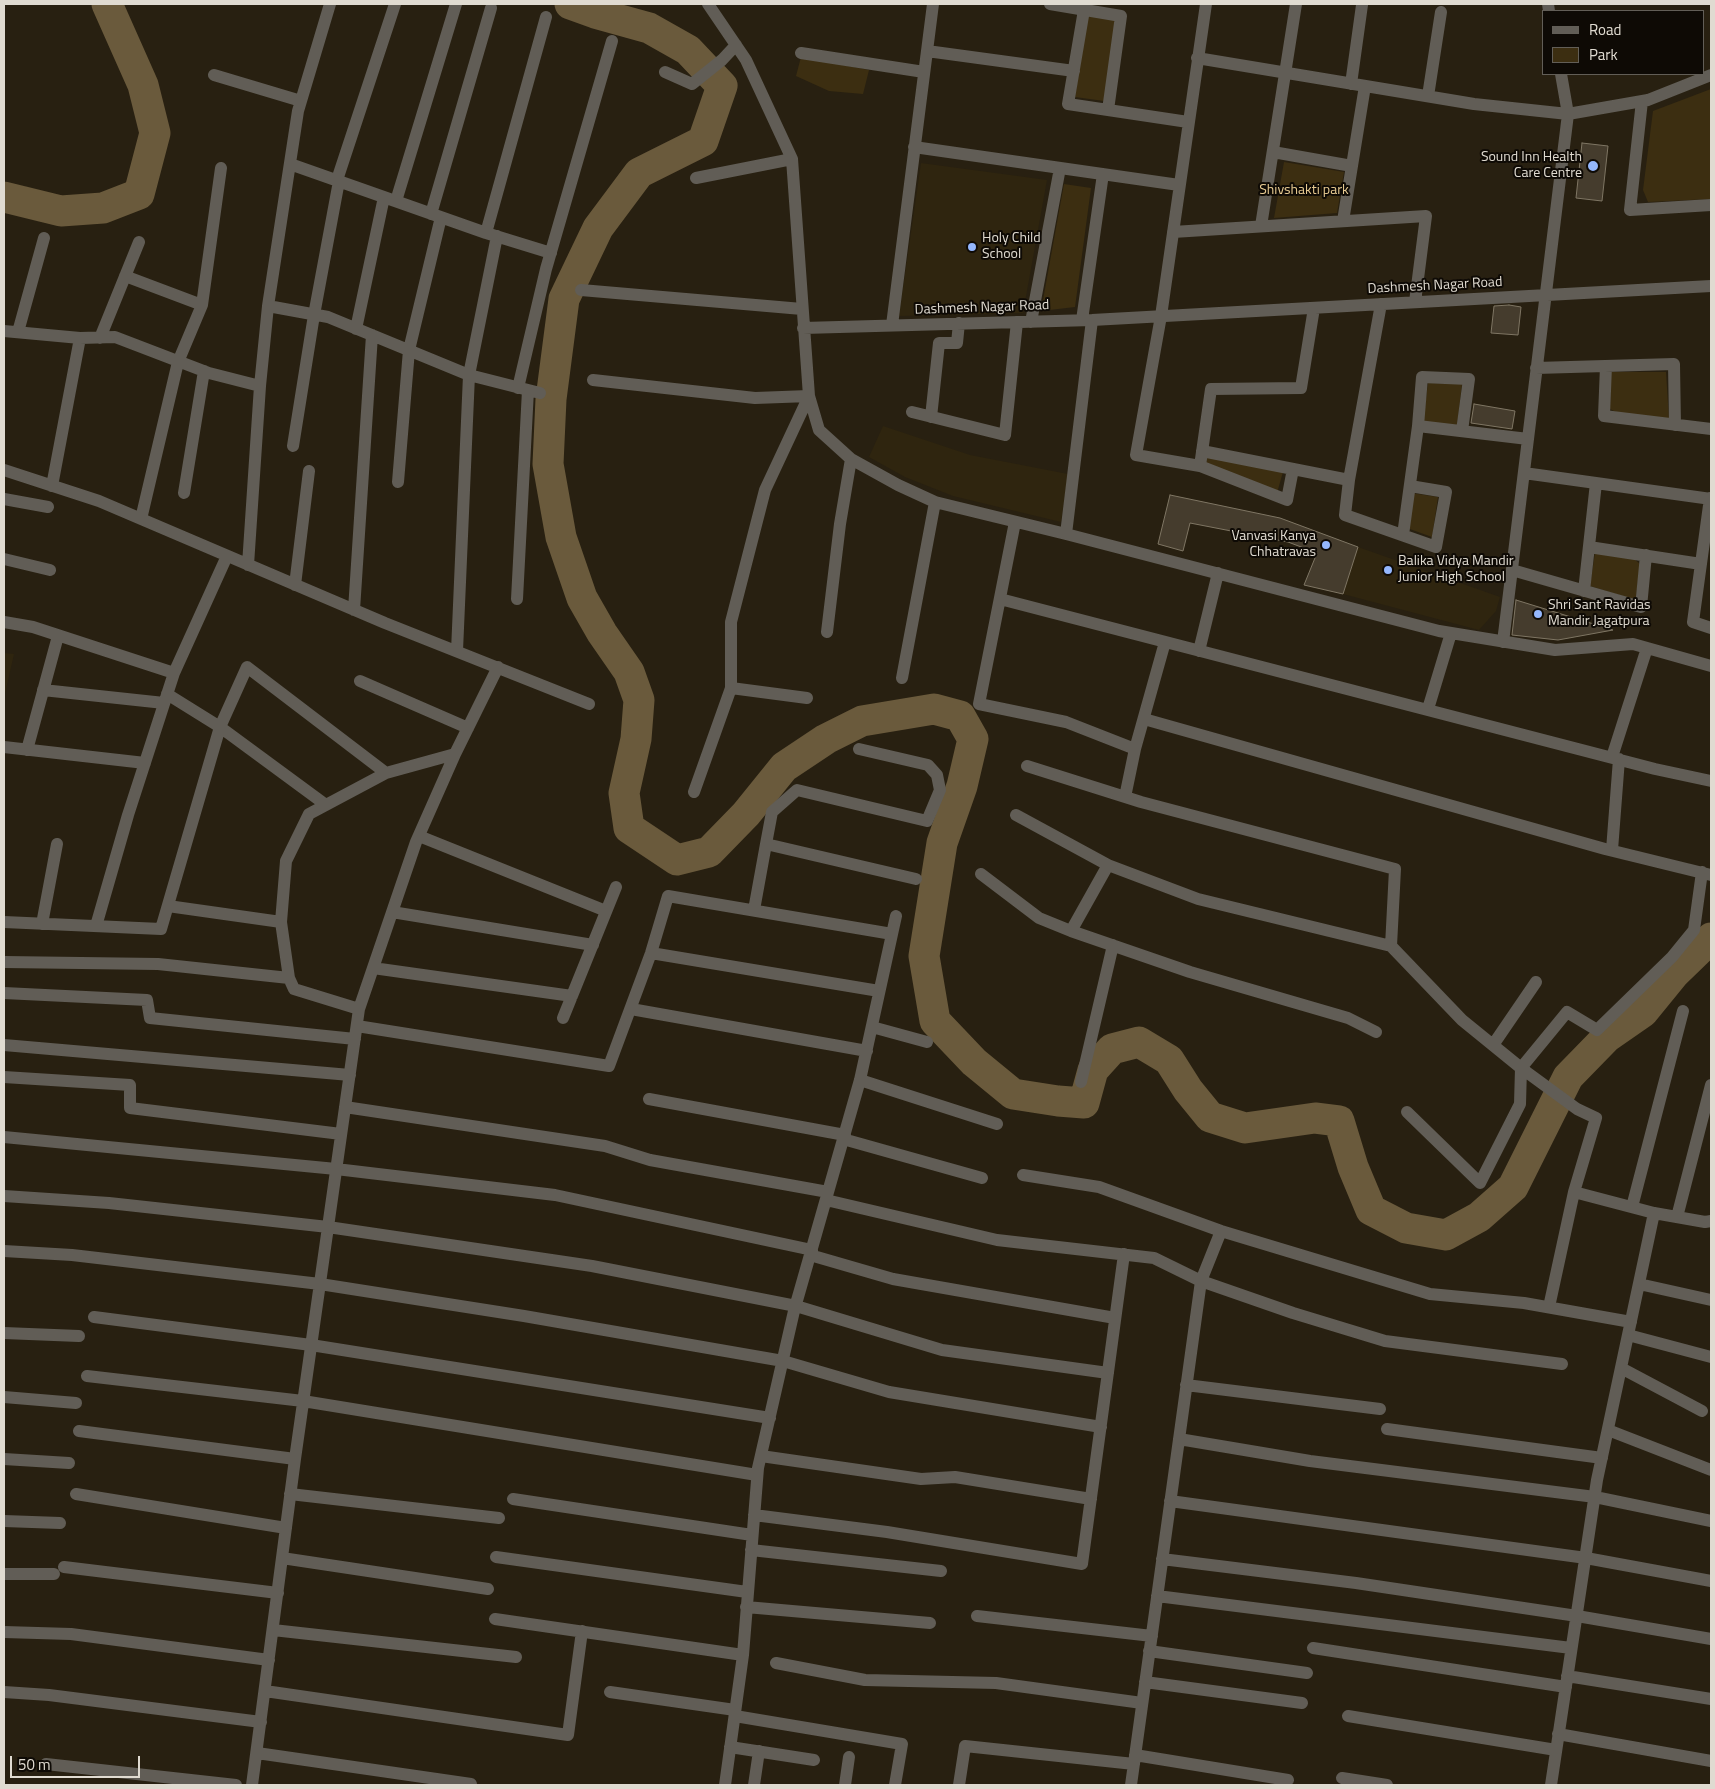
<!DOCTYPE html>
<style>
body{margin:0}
#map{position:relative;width:1715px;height:1789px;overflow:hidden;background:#282011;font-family:"Titillium Web",sans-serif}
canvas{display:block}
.frame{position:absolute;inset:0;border:5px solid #e0dbd1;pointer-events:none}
.legend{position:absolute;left:1542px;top:10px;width:162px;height:65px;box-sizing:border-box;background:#0e0a05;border:1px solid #625e57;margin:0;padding:6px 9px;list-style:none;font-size:15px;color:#e0dbd1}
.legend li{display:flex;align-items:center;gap:10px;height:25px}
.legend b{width:25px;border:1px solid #625e57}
.scale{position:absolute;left:10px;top:1756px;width:130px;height:22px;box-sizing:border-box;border:2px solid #e0dbd1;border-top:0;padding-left:6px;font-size:15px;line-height:18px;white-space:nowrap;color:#e0dbd1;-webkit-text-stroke:4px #0e0a05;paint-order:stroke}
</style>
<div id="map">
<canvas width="1715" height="1789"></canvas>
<div class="frame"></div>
<ul class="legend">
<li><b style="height:6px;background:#615d56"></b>Road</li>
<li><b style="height:14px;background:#3c2e11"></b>Park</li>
</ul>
<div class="scale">50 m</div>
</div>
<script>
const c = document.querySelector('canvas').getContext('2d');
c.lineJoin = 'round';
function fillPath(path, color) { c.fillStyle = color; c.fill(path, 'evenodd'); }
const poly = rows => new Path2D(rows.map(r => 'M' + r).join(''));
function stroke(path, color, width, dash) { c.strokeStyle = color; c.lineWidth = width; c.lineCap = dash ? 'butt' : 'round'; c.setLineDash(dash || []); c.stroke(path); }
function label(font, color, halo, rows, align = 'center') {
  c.font = font + ' "Titillium Web",sans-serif'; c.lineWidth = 4; c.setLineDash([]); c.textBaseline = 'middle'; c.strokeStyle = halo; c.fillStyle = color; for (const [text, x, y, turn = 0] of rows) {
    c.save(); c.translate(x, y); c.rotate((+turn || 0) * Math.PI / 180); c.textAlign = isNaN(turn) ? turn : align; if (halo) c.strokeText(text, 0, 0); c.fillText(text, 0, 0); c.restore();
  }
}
fillPath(poly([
 [921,163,1047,180,1023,313,899,316],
 [883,426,970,455,1068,474,1061,522,953,496,905,477,869,457],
 [1358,547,1500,597,1496,611,1479,630,1343,594],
 [4,653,14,654,4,698]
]), '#2f250f');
fillPath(poly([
 [1088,15,1116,19,1104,101,1075,97],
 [801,57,869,70,863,94,829,91,796,76],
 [1711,89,1711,199,1648,202,1643,190,1653,111],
 [1284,162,1344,172,1337,213,1274,218],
 [1064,184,1091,188,1075,307,1041,311],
 [1611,372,1666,372,1669,419,1620,414,1610,409],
 [1428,383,1462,384,1457,426,1423,423],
 [1207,456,1283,472,1277,493,1206,465],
 [1411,493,1438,497,1432,537,1407,528],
 [1595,553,1634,559,1640,564,1636,597,1632,599,1590,586]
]), '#3c2e11');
stroke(poly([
 [570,4,595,13,649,28,688,50,722,86,703,141,639,173,598,228,564,299,551,399,548,464,561,537,582,598,602,633,629,672,639,700,636,739,624,793,629,828,677,860,709,852,746,814,784,767,826,739,862,721,934,709,960,716,973,739,962,786,942,843,924,956,935,1021,974,1062,1013,1094,1058,1101,1084,1103,1093,1070,1112,1049,1139,1042,1169,1060,1188,1090,1210,1117,1245,1128,1315,1118,1339,1121,1353,1167,1371,1210,1406,1228,1446,1235,1479,1217,1513,1187,1568,1077,1607,1037,1643,1012,1674,974,1711,938],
 [4,197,61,211,103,208,139,194,155,133,143,85,107,4]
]), '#6a5a3c', 31);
const building = poly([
 [1582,143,1608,146,1602,201,1576,198,1582,143],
 [1509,305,1521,307,1518,335,1491,333,1494,306,1509,305],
 [1474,404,1515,411,1512,429,1471,423,1474,404],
 [1170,495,1280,518,1358,547,1343,594,1304,585,1317,553,1288,542,1190,523,1183,551,1158,544,1170,495],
 [1516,600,1613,630,1558,640,1512,635,1516,600]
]);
fillPath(building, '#453c2d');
stroke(building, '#7f7664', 1);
stroke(poly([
 [708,4,746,60,792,159,809,396,819,430,851,459,898,485,935,502,1066,534,1439,631,1555,650,1633,644,1711,666],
 [1050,4,1121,16,1108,110],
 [1206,4,1161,316,1136,455,1200,466,1287,500,1293,469],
 [1548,4,1549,11],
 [1084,10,1068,104,1188,122],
 [927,51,1074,71],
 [801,53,924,72],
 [1197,58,1474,104,1568,114,1648,100,1711,75],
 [665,72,692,84,722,60,736,45],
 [214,75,301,101],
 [1351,84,1362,5],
 [1428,96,1441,12],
 [1642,101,1630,210,1711,205],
 [914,147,1179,185],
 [1273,152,1352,166],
 [290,164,486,233,551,253],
 [696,178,792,159],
 [337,180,395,4],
 [396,201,456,4],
 [431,214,491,8],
 [1343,221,1365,86],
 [1261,226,1296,4],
 [1173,232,1426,216,1415,302],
 [486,233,546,17],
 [125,276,202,305],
 [581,290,802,309],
 [1381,304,1349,480,1345,515,1436,547,1446,492,1410,486],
 [268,306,328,317,469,375,540,393],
 [1082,320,1103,174],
 [1031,322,1060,168],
 [892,325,933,4],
 [803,328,1092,320,1711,286],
 [356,329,384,197],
 [4,331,80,338,115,337,209,373,260,386],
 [18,332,44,238],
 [100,338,139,242],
 [1606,366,1604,416,1711,429],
 [1536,368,1674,364,1675,425],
 [593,380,755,398,809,396,765,490,731,622,731,688,807,698],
 [518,388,546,269,612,41],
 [912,412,1005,435,1017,322],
 [931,417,939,343,957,343,959,323],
 [1418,426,1528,439],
 [293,446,314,315,339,181],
 [1202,451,1349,480],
 [1200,466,1211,389,1301,388,1314,308],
 [4,470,99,501,385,623,589,704],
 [1524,473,1711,499],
 [398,482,409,350,441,217],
 [52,486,80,338],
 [184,493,204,371],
 [1710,498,1693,622,1711,628],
 [4,499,48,507],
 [141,519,178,362,202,305,221,168],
 [1015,522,979,704,1066,722,1135,749],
 [1066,534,1092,320],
 [1403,535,1418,426,1422,377,1469,379,1462,431],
 [1589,547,1701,564],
 [4,559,50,570],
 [248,565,260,386,268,306,298,111,330,4],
 [1512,570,1641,607,1646,555],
 [295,585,309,471],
 [1584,591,1596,483],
 [517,599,528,390],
 [1000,599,1655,769,1711,781],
 [354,610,372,335],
 [4,622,33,627,174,673],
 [827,632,840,524,851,459],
 [1503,642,1568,114,1561,74],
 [457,651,469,375,497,236],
 [1199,651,1218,573],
 [902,678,935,502],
 [360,681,468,728],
 [43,690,164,703],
 [167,694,220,727,326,805],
 [1428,709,1451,633],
 [1144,719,1605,849,1711,875],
 [4,747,145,763],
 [27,750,58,636],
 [1612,757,1647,648],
 [1027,766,1141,802,1395,869,1391,946,1462,1020,1521,1068,1567,1012,1597,1030,1672,957,1694,930,1702,872],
 [694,792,731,688],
 [1125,797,1135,749,1165,642],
 [1016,815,1108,865,1198,899,1391,946],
 [419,836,606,911],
 [766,844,772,812,797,790,927,821,940,790,937,775,928,765,859,749],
 [1612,850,1619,759],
 [981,874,1039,918,1071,931,1190,972,1348,1018,1376,1032],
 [168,906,281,922],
 [754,910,766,844,916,879],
 [392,912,593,945],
 [4,922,161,929,220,727,247,667,386,773],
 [42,924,57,844],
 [96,926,128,815,174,673,227,556],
 [1071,931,1108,865],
 [651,953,879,991],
 [4,962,158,964,289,978],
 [373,968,572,996],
 [4,993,147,1000,150,1018,355,1039],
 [359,1009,294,989,289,978,281,922,286,861,309,814,386,773,455,754,498,667],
 [631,1009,867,1051],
 [563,1018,616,887],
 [357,1026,609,1066,651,953,668,896,892,934],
 [872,1027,927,1042],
 [4,1045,350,1075],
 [1493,1045,1536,982],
 [1521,1068,1577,1109,1596,1118,1574,1192,1654,1213,1705,1222,1711,1221],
 [4,1077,130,1085,130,1108,341,1134],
 [860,1080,997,1124],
 [1081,1082,1113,945],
 [649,1099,845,1135],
 [345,1107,605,1146,650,1160,828,1192],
 [1407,1112,1480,1183,1520,1104,1521,1068],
 [4,1137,336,1169,555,1195,812,1250],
 [843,1139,982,1178],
 [1023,1175,1099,1187,1221,1231,1430,1294,1524,1303,1631,1322],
 [4,1196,109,1203,328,1227,592,1266,796,1306,942,1350,1108,1373],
 [826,1200,997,1240,1154,1258,1201,1281,1293,1313,1385,1341,1562,1364],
 [1632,1207,1683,1011],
 [1677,1217,1711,1085],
 [4,1251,72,1255,320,1284,524,1316,783,1361,889,1392,1101,1427],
 [810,1255,893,1279,1115,1318],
 [1639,1284,1711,1300],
 [1549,1307,1574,1192],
 [94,1317,311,1345,770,1418],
 [4,1333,79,1336],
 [1628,1335,1711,1357],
 [1621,1368,1702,1411],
 [87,1376,303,1401,757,1475],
 [1186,1385,1380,1409],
 [4,1397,76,1403],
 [1387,1429,1602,1458],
 [1608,1430,1711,1470],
 [79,1431,295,1459],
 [1179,1439,1310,1461,1595,1497,1711,1521],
 [761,1456,921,1479,955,1477,1091,1499],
 [4,1459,69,1463],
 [76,1494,286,1528],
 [290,1494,499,1518],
 [513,1499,752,1535],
 [1170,1501,1586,1558,1711,1581],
 [754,1515,887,1532,1082,1564,1124,1254],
 [4,1521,60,1523],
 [751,1550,941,1571],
 [496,1557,747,1592],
 [282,1558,488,1589],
 [1162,1559,1356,1583,1577,1616,1711,1639],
 [64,1567,278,1593],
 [4,1574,54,1574],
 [1157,1596,1571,1648],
 [746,1607,930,1623],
 [977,1616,1152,1636],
 [495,1619,743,1655],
 [273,1630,516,1657],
 [4,1632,71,1634,269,1660],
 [1313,1648,1566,1687],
 [1149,1651,1307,1673],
 [776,1663,865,1680,996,1683,1142,1703],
 [1567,1676,1711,1699],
 [1145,1682,1302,1703],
 [265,1691,568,1735,582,1631],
 [4,1692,49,1695,261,1722],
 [610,1692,735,1710],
 [735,1716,902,1744,895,1785],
 [1348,1716,1556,1750],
 [1558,1734,1711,1761],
 [730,1747,814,1760],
 [257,1753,471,1784],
 [1135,1755,1288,1780],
 [46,1764,236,1785],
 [1342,1778,1387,1785],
 [252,1785,295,1459,359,1009,416,842,455,754],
 [725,1785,743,1655,758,1468,794,1311,860,1080,896,916],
 [754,1785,759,1751],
 [845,1785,849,1757],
 [959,1785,965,1746,1134,1764],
 [1131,1785,1201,1281,1221,1231],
 [1551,1785,1597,1480,1654,1213]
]), '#615d56', 12);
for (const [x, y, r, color] of [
 [1593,166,6,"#94b7fd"],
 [972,247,5,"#94b7fd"],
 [1326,545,5,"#94b7fd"],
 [1388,570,5,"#94b7fd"],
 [1538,614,5,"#94b7fd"]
]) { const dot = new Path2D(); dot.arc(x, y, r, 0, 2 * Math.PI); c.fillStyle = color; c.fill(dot); stroke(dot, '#0e0a05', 2); }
label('14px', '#e0dbd1', '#0e0a05', [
 ["Sound Inn Health",1582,158,"right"],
 ["Care Centre",1582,174,"right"],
 ["Holy Child",982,239],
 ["School",982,255],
 ["Vanvasi Kanya",1316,537,"right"],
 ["Chhatravas",1316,553,"right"],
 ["Balika Vidya Mandir",1398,562],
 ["Junior High School",1398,578],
 ["Shri Sant Ravidas",1548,606],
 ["Mandir Jagatpura",1548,622]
], 'left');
label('14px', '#e9cc93', '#0e0a05', [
 ["Shivshakti park",1304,191]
]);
label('14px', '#e0dbd1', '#0e0a05', [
 ["Dashmesh Nagar Road",1435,286,-3],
 ["Dashmesh Nagar Road",982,308,-2]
]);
</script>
